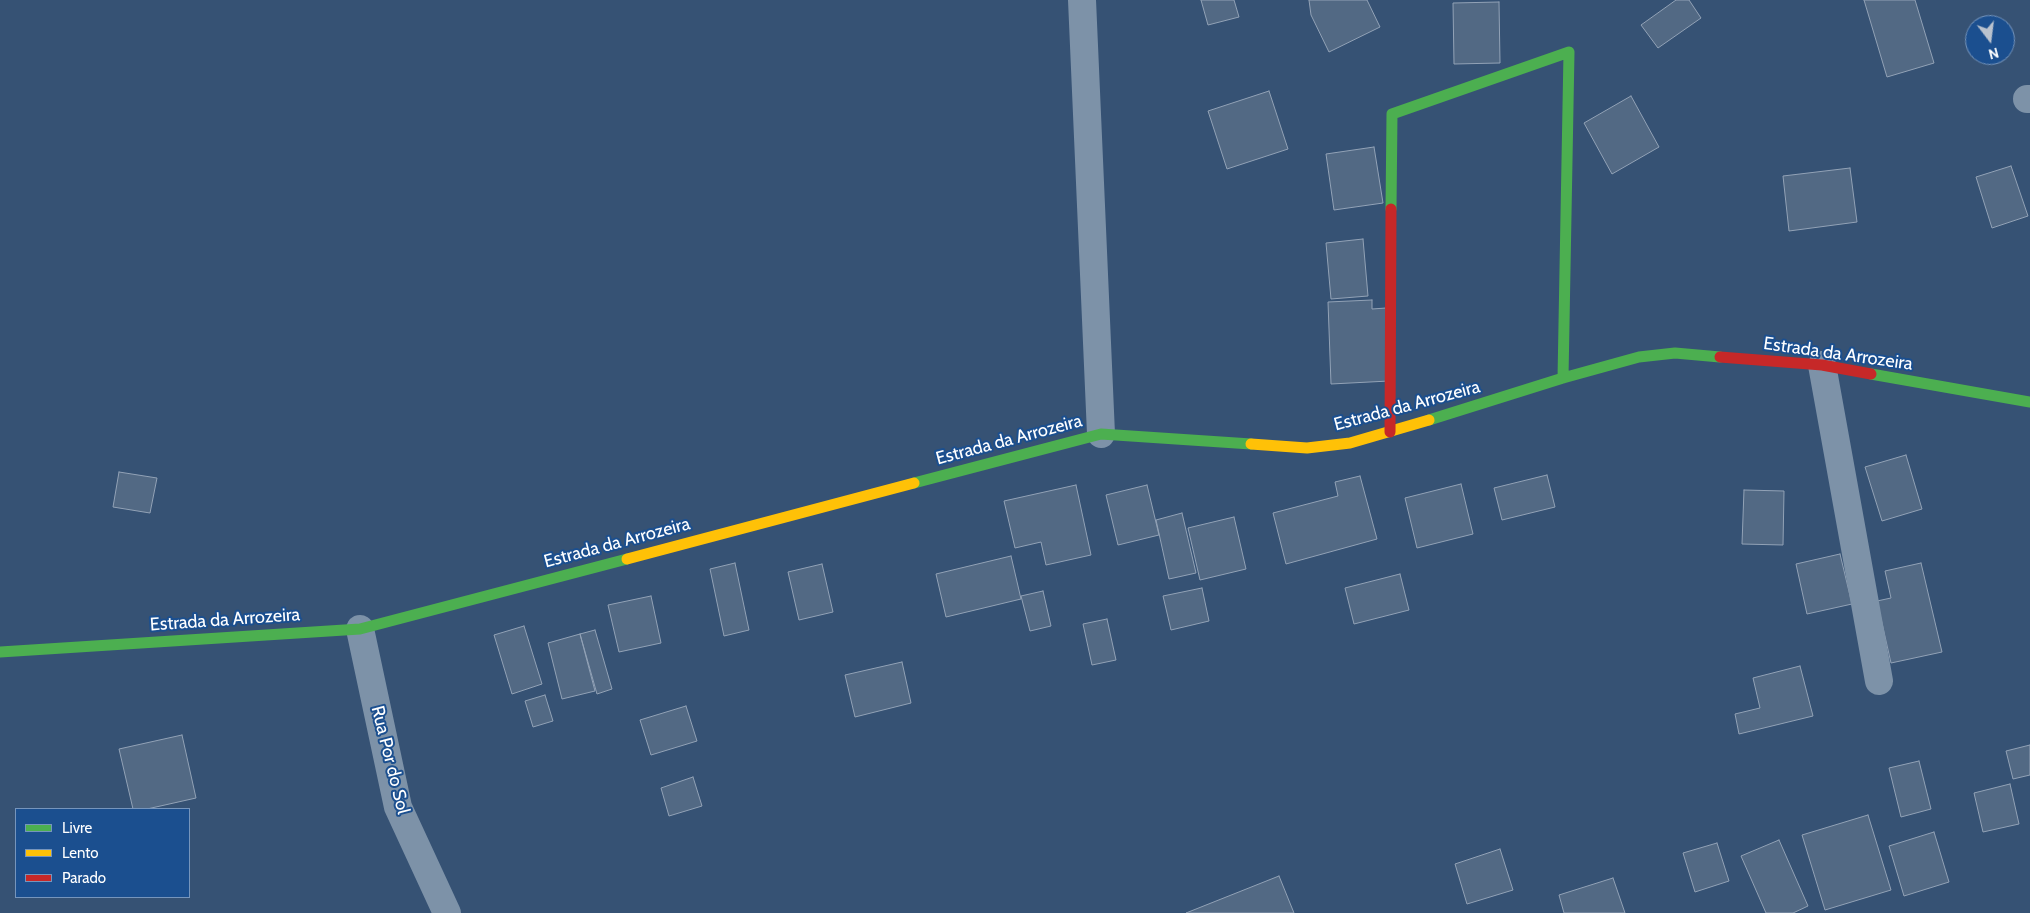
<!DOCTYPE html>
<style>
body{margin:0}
#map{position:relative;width:2030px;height:913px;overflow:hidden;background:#365274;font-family:Cabin,sans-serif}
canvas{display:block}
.legend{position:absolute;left:15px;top:808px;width:175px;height:90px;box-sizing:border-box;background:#1b4f8f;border:1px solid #7695bc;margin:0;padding:6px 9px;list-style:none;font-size:15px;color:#fff}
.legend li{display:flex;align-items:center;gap:10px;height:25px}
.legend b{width:25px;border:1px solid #7695bc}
.north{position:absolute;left:1965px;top:15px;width:50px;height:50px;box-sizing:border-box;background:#1b4f8f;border:1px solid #7695bc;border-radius:50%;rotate:165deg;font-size:14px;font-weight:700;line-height:20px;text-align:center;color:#fff}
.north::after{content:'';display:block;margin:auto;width:18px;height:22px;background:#b9c2ce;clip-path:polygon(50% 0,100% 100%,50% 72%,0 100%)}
</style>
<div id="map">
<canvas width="2030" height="913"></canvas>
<ul class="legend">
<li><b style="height:6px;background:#4caf50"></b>Livre</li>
<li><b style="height:6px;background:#ffc107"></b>Lento</li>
<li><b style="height:6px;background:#c62828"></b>Parado</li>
</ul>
<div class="north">N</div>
</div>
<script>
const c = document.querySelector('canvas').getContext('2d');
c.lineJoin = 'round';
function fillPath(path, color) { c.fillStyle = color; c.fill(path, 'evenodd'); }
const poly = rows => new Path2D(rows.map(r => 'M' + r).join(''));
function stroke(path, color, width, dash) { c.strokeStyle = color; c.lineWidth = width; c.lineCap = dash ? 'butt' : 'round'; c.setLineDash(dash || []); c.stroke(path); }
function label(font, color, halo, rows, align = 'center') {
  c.font = font + ' Cabin,sans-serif'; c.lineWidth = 4; c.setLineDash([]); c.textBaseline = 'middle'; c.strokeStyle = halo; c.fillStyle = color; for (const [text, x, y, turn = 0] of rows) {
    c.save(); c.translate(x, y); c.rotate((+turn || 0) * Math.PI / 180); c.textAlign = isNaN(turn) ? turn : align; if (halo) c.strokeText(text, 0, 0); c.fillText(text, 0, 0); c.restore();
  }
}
const building = poly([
 [1201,0,1234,0,1239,17,1208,25,1201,0],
 [1309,0,1367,0,1380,27,1329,52,1311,15,1309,0],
 [1676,0,1689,0,1701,18,1658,48,1641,25,1676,0],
 [1864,0,1915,0,1934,63,1887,77,1864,0],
 [1499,2,1500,63,1454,64,1453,3,1499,2],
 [1269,91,1288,149,1227,169,1208,111,1269,91],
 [1631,96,1659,147,1612,174,1584,123,1631,96],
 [1374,147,1383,203,1334,210,1326,154,1374,147],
 [2011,166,2028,216,1992,228,1976,177,2011,166],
 [1850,168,1857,222,1789,231,1783,176,1850,168],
 [1363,239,1368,296,1331,299,1326,243,1363,239],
 [1372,300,1372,309,1386,308,1389,381,1331,384,1328,302,1372,300],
 [1906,455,1922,509,1882,521,1865,467,1906,455],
 [119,472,157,478,150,513,113,507,119,472],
 [1547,475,1555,507,1502,520,1494,488,1547,475],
 [1360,476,1377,539,1286,564,1273,513,1338,496,1335,482,1360,476],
 [1461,484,1473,534,1417,548,1405,498,1461,484],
 [1076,485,1091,555,1046,565,1041,542,1015,548,1004,501,1076,485],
 [1147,485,1159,535,1118,545,1106,495,1147,485],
 [1744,490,1784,491,1783,545,1742,544,1744,490],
 [1182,513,1196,573,1169,579,1156,520,1182,513],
 [1234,517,1246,569,1200,580,1188,528,1234,517],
 [1840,554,1852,604,1807,614,1796,564,1840,554],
 [1011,556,1021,599,946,617,936,574,1011,556],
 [735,563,749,630,724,636,710,569,735,563],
 [1921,563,1942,652,1891,663,1877,601,1891,598,1885,571,1921,563],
 [822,564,833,612,799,620,788,572,822,564],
 [1400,574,1409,610,1354,624,1345,588,1400,574],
 [1202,588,1209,621,1171,630,1163,596,1202,588],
 [1043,591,1051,626,1030,631,1021,596,1043,591],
 [651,596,661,643,619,652,608,605,651,596],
 [1107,619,1116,660,1092,665,1083,624,1107,619],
 [524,626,542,684,512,694,494,635,524,626],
 [595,630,612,689,597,694,580,634,595,630],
 [580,634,595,691,562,699,548,643,580,634],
 [902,662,911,703,855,717,845,675,902,662],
 [1800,666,1813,716,1739,734,1735,714,1760,708,1753,678,1800,666],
 [545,695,553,721,533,727,525,701,545,695],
 [686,706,697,741,651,755,640,720,686,706],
 [182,735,196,798,147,809,133,809,119,749,182,735],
 [2030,745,2030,775,2013,779,2006,751,2030,745],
 [1919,761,1931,809,1901,817,1889,768,1919,761],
 [693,777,702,806,669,816,661,788,693,777],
 [2010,784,2019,824,1983,832,1974,793,2010,784],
 [1868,815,1891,890,1825,910,1802,835,1868,815],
 [1934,832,1949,882,1904,896,1889,846,1934,832],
 [1779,840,1808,906,1793,913,1766,913,1741,856,1779,840],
 [1717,843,1729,881,1695,892,1683,853,1717,843],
 [1500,849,1513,890,1467,904,1455,864,1500,849],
 [1279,876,1294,913,1186,913,1279,876],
 [1613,878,1625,913,1564,913,1559,895,1613,878]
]);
fillPath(building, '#526984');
stroke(building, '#92a2b6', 1);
stroke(poly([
 [1082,0,1101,434],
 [2027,99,2030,99],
 [1822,365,1879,681],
 [360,629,398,807,447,913]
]), '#7d92a8', 28);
stroke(poly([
 [1391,209,1392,114,1569,52,1563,378],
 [1871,374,2030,402],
 [1429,420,1563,378,1639,357,1675,353,1720,357],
 [914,483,1101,434,1251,444],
 [0,652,360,629,627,559]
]), '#4caf50', 11);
stroke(poly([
 [1251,444,1307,448,1350,443,1429,420],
 [627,559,914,483]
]), '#ffc107', 11);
stroke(poly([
 [1720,357,1822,365,1871,374],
 [1390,432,1391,209]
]), '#c62828', 11);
label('18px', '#fff', '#1b4f8f', [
 ["Estrada da Arrozeira",1838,354,8],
 ["Estrada da Arrozeira",1407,406,-15],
 ["Estrada da Arrozeira",1009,440,-15],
 ["Estrada da Arrozeira",617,543,-15],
 ["Estrada da Arrozeira",225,620,-4],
 ["Rua Por do Sol",390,760,76]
]);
</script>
